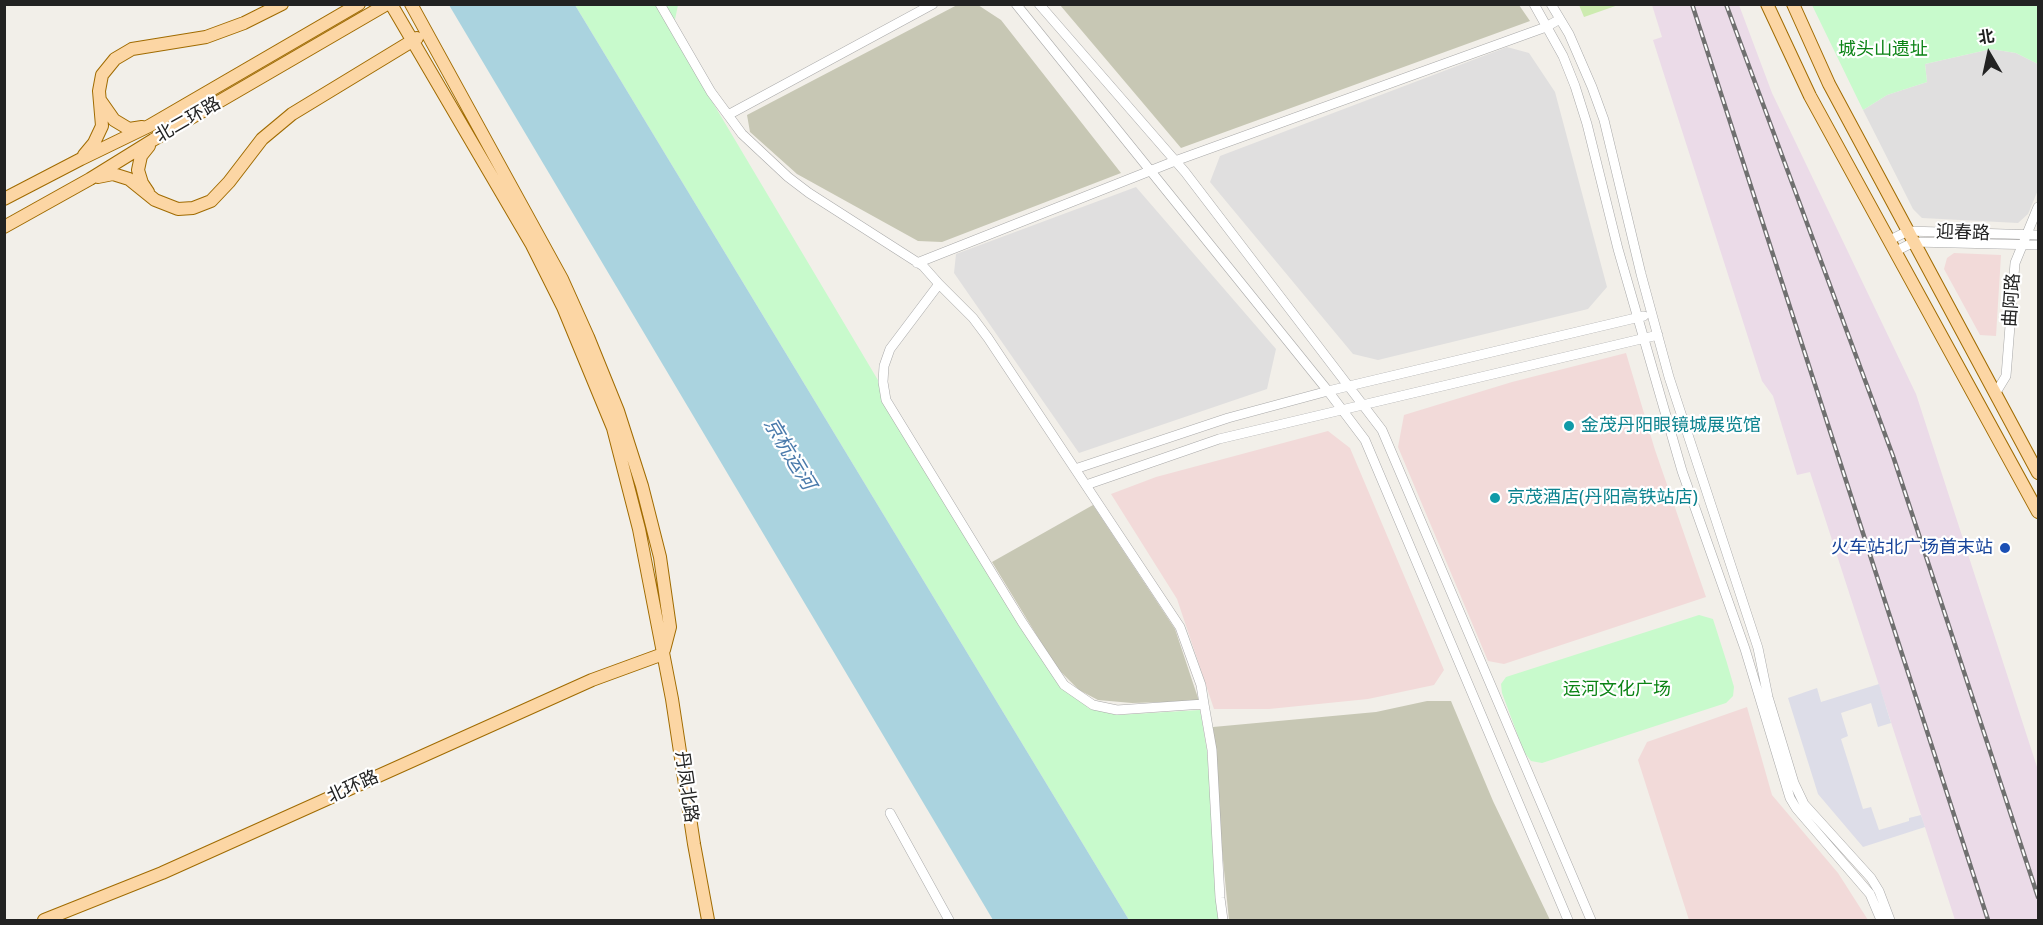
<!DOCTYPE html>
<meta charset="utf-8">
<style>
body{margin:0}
#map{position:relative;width:2043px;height:925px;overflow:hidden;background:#f2efe9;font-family:"Noto Sans","Noto Sans SC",sans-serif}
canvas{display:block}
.frame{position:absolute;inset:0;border:6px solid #222;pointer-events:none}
.north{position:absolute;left:1959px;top:24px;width:60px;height:60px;-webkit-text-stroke:4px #fff;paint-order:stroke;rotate:351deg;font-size:16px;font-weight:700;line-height:24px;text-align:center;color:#222}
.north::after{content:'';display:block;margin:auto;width:21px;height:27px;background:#222;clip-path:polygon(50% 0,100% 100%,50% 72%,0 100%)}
</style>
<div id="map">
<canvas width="2043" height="925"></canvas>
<div class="frame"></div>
<div class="north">北</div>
</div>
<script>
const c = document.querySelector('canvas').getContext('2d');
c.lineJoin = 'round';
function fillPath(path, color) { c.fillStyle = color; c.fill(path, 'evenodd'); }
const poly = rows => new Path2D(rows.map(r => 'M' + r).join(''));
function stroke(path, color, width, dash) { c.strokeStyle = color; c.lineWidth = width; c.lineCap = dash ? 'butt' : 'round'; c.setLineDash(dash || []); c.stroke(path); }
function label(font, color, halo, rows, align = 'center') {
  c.font = font + ' "Noto Sans","Noto Sans SC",sans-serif'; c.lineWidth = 4.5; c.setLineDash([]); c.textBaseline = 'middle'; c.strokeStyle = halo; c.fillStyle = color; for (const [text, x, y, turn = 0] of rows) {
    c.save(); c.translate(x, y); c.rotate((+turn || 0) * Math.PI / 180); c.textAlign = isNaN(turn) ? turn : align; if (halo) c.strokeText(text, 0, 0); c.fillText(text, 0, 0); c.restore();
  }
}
fillPath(poly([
 [1507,47,1529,53,1555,92,1607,287,1588,309,1378,360,1353,354,1210,182,1220,156],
 [1991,49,2016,53,2038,64,2038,190,2028,214,2018,223,1922,218,1913,209,1863,110,1887,95,1927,82,1925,64],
 [1136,187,1276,349,1267,389,1079,453,954,273,956,254]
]), '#e0dfdf');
fillPath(poly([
 [1954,253,2001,255,1996,336,1980,335,1944,269,1947,258],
 [1626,353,1655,450,1706,597,1504,664,1488,661,1398,447,1404,415,1512,382],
 [1328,431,1350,448,1444,670,1434,685,1368,699,1269,709,1214,709,1177,599,1111,494,1156,477],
 [1747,707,1772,795,1838,873,1868,920,1689,920,1638,760,1647,742]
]), '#f2dad9');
fillPath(poly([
 [1652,5,1739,5,1772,93,1916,394,2038,770,2038,920,1955,920,1810,472,1797,475,1773,396,1762,381,1653,40,1662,37]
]), '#ebdbe8');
fillPath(poly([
 [959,4,978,5,1001,20,1121,173,942,242,918,241,797,174,750,132,747,115],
 [1519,5,1530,21,1181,148,1060,5],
 [1093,505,1175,629,1199,701,1132,703,1098,700,1079,690,1056,667,992,562],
 [1427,701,1451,701,1493,801,1550,920,1229,920,1216,790,1213,727,1376,712]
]), '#c7c7b4');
fillPath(poly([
 [1621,4,1584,17,1579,5,1579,4]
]), '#cdebb0');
fillPath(poly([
 [575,5,678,5,672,34,1057,681,1082,700,1088,708,1117,715,1200,710,1207,751,1220,920,1129,920],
 [1812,5,2038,5,2038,64,2016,53,1991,49,1925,64,1927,82,1887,95,1863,110],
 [1699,615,1713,619,1727,663,1734,687,1733,696,1726,703,1542,763,1531,761,1524,752,1502,693,1501,684,1506,677]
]), '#c8facc');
fillPath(poly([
 [1879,684,1891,723,1878,727,1871,703,1841,713,1848,736,1841,739,1863,809,1871,807,1879,830,1909,821,1909,818,1921,815,1925,827,1863,847,1818,794,1788,698,1817,688,1821,702]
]), '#dddde8');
fillPath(poly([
 [449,5,575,5,1129,920,993,920]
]), '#aad3df');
const minor = poly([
 [660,4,711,92,742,134,788,177,809,193,923,266,939,284,890,349,884,366,883,382,886,400,1022,622,1064,685,1093,705,1117,710,1204,704,1212,750,1220,898,1223,920],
 [1016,4,1328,391,1365,440,1568,920],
 [1039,4,1185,172,1382,430,1591,920],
 [1534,4,1563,56,1575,86,1587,124,1618,249,1682,471,1745,649,1790,798,1796,808,1870,894,1881,920],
 [1551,4,1569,34,1592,87,1604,120,1641,274,1669,377,1758,648,1768,697,1794,783,1804,804,1871,878,1879,891,1890,920],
 [728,115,933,4],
 [1890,240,1908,231,2038,235],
 [1896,251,1914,242,2038,245],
 [917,263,1175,161,1546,27,1560,19],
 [939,284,973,318,988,338,1180,627,1201,685,1204,704],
 [1995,394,2006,376,2015,263,2038,207],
 [1075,469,1228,418,1328,391,1644,316],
 [1086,485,1219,439,1658,335],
 [890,813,949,920]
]);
const major = poly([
 [391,4,532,245,563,307,613,428,639,529,672,699,694,844,708,920],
 [411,4,562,279,588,337,618,411,642,486,660,557,670,627,664,650],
 [1767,4,1810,96,2038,512],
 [1793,4,1829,84,2038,473],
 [100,100,114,120,129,129,142,127],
 [84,155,94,143,102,126,99,91,102,75,115,59,132,49,206,37,244,23,282,4],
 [98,177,113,174,129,179,155,200,178,209,193,208,211,201,229,182,262,139,292,114,417,38],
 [148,192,142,183,138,170,141,156,149,146],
 [4,199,81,159,149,126,359,4],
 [4,227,90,179,153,140,387,4],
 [44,920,162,873,592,680,663,654]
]);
stroke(minor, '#a9a9a9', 10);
stroke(major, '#a06b00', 14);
stroke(minor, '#fff', 9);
stroke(major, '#fcd6a4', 12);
const rail = poly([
 [1692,4,1988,920],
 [1726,4,1893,456,2038,897]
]);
stroke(rail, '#707070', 4.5);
stroke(rail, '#fff', 2, [7]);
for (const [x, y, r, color] of [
 [1569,426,6,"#0f9aa8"],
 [1495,498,6,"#0f9aa8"],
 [2005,548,6,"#1a4fb4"]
]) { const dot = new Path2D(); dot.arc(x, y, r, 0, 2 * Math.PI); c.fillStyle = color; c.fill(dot); stroke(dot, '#fff', 2); }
label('18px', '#0c8416', '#fff', [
 ["城头山遗址",1883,50],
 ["运河文化广场",1617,690]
]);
label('18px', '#222', '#fff', [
 ["北二环路",188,120,-30],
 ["迎春路",1963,233,2],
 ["曲阿路",2012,300,-86],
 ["北环路",353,787,-24],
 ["丹凤北路",686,787,82]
]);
label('18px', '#0d838f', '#fff', [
 ["金茂丹阳眼镜城展览馆",1581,426],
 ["京茂酒店(丹阳高铁站店)",1507,498]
], 'left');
label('18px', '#164399', '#fff', [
 ["火车站北广场首末站",1993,548]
], 'right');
label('italic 20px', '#4a7aab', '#fff', [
 ["京杭运河",789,454,59]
]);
</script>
